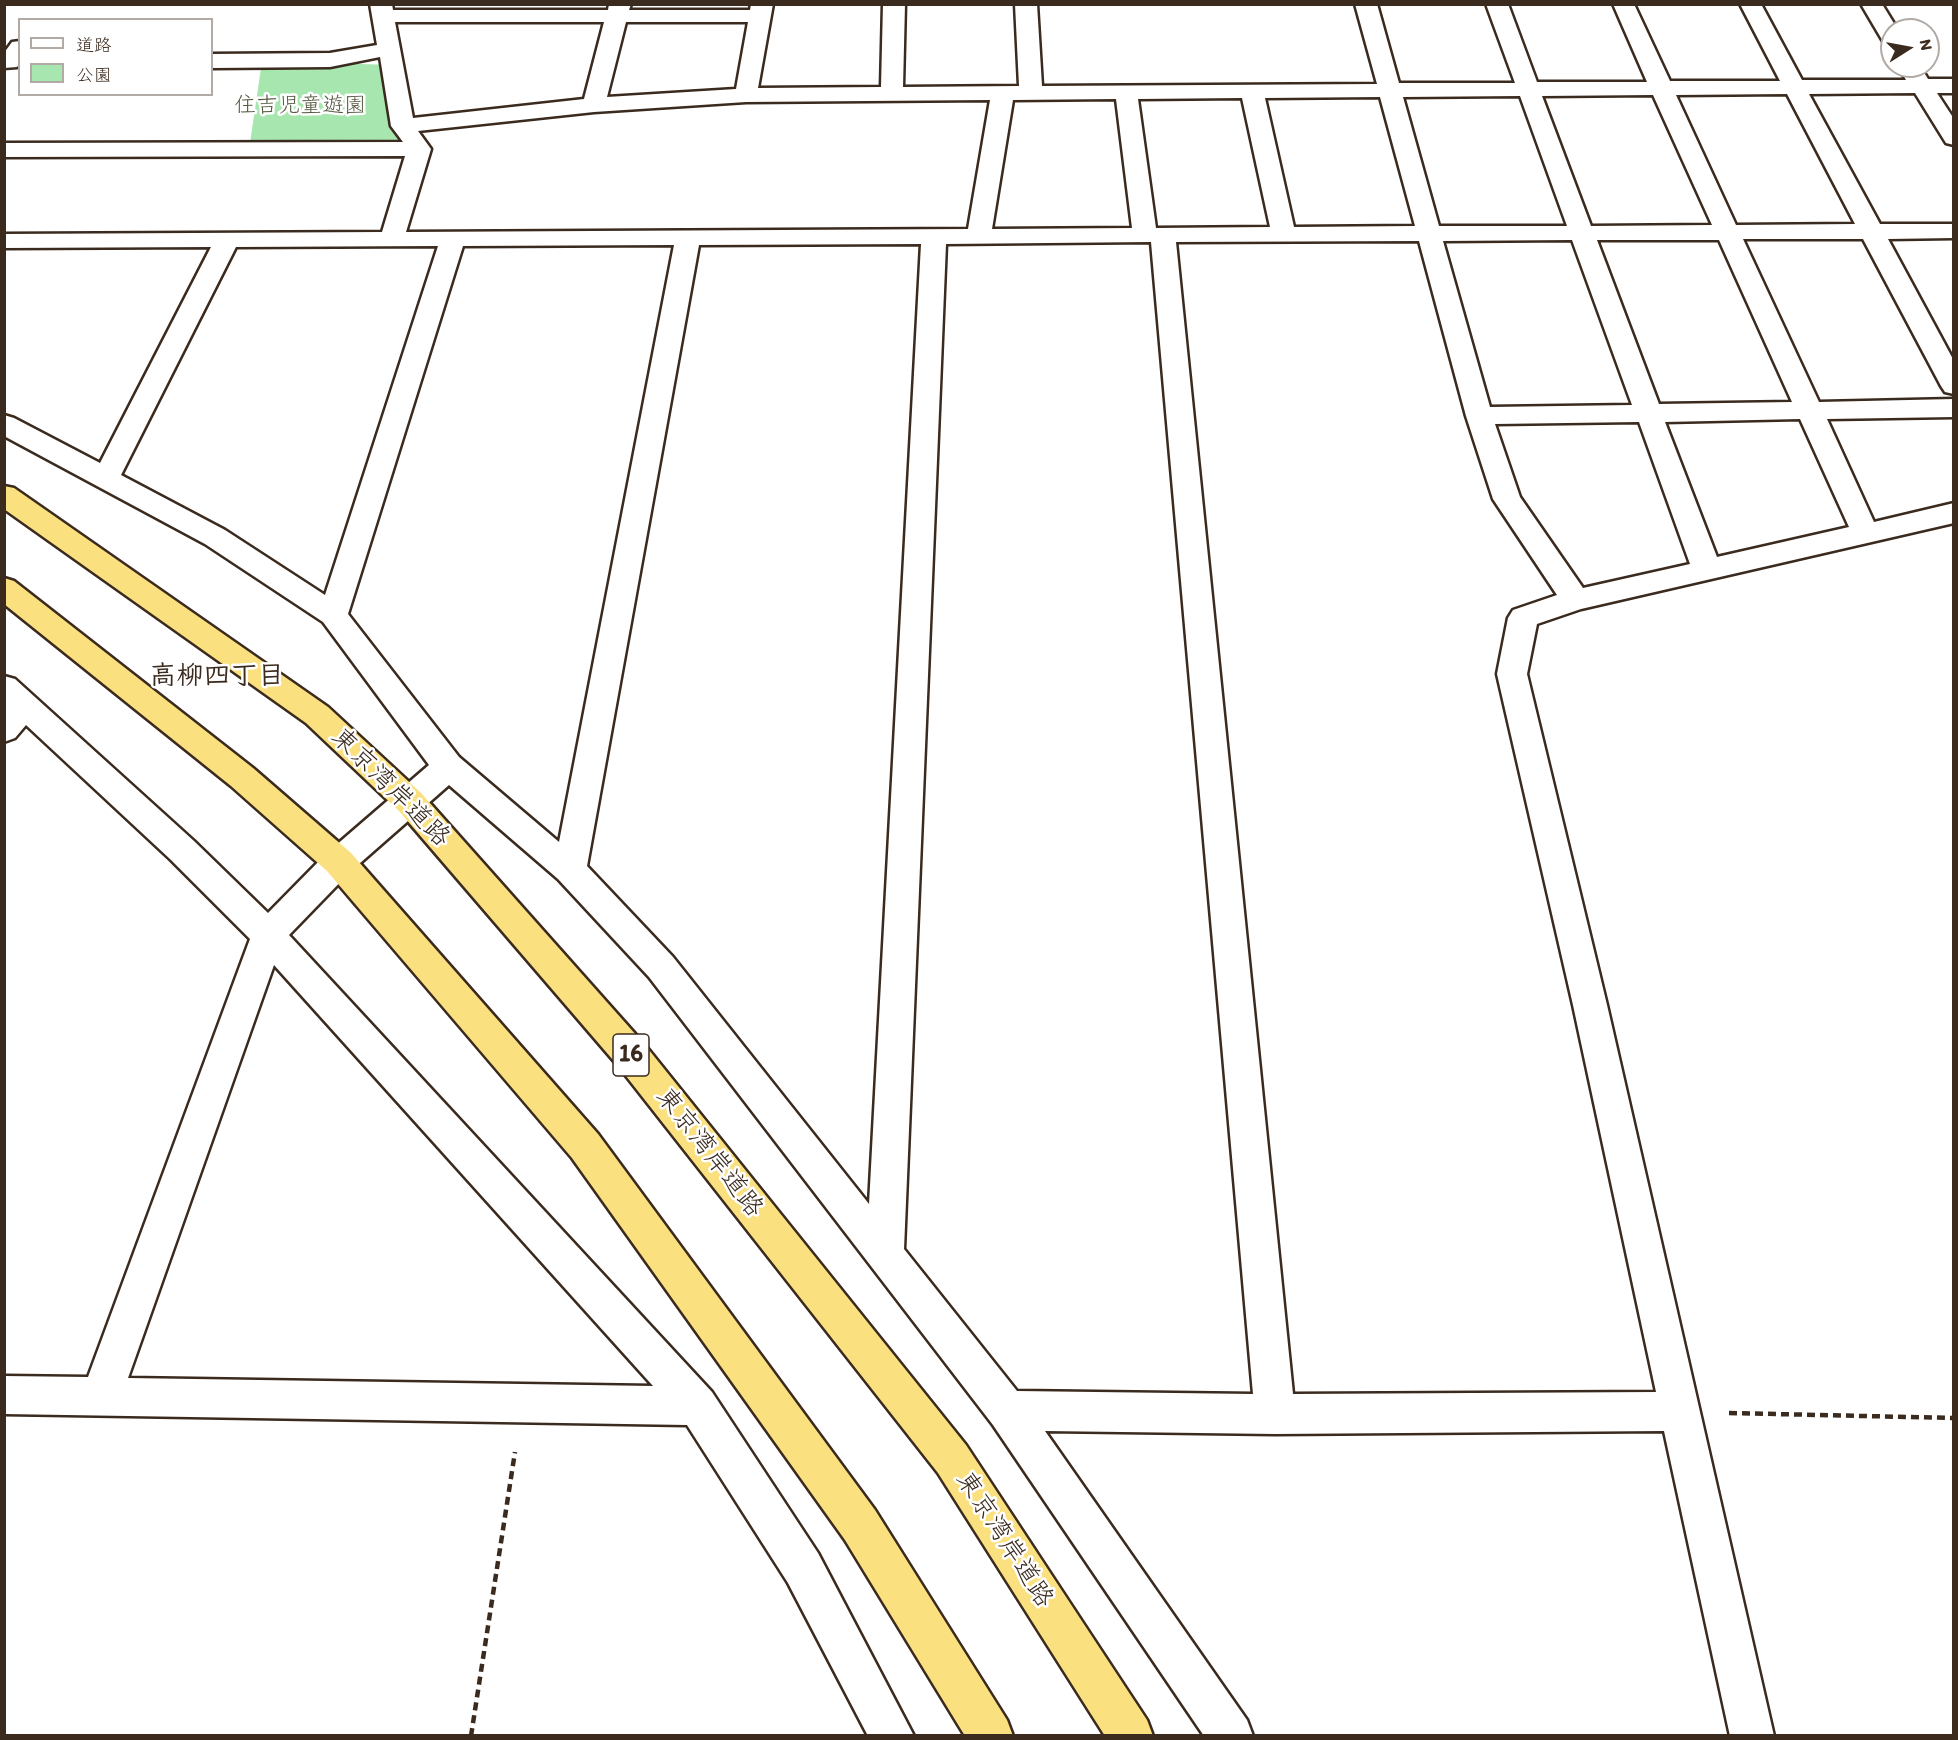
<!DOCTYPE html>
<meta charset="utf-8">
<style>
body{margin:0}
#map{position:relative;width:1958px;height:1740px;overflow:hidden;background:#fff;font-family:Itim,"Klee One",sans-serif}
canvas{display:block}
.frame{position:absolute;inset:0;border:6px solid #3b2a1e;pointer-events:none}
.legend{position:absolute;left:18px;top:18px;width:195px;height:78px;box-sizing:border-box;background:#fff;border:2px solid #b1aaa5;margin:0;padding:8px 10px;list-style:none;font-size:18px;color:#3b2a1e}
.legend li{display:flex;align-items:center;gap:12px;height:30px}
.legend b{width:30px;border:2px solid #b1aaa5}
.north{position:absolute;left:1880px;top:18px;width:60px;height:60px;box-sizing:border-box;background:#fff;border:2px solid #b1aaa5;border-radius:50%;rotate:79deg;font-size:16px;font-weight:700;line-height:24px;text-align:center;color:#3b2a1e}
.north::after{content:'';display:block;margin:auto;width:21px;height:27px;background:#3b2a1e;clip-path:polygon(50% 0,100% 100%,50% 72%,0 100%)}
</style>
<div id="map">
<canvas width="1958" height="1740"></canvas>
<div class="frame"></div>
<ul class="legend">
<li><b style="height:8px;background:#fff"></b>道路</li>
<li><b style="height:16px;background:#a7e7af"></b>公園</li>
</ul>
<div class="north">N</div>
</div>
<script>
const c = document.querySelector('canvas').getContext('2d');
c.lineJoin = 'round';
function fillPath(path, color) { c.fillStyle = color; c.fill(path, 'evenodd'); }
const poly = rows => new Path2D(rows.map(r => 'M' + r).join(''));
function stroke(path, color, width, dash) { c.strokeStyle = color; c.lineWidth = width; c.lineCap = dash ? 'butt' : 'round'; c.setLineDash(dash || []); c.stroke(path); }
function label(font, color, halo, rows, align = 'center') {
  c.font = font + ' Itim,"Klee One",sans-serif'; c.lineWidth = 5; c.setLineDash([]); c.textBaseline = 'middle'; c.strokeStyle = halo; c.fillStyle = color; for (const [text, x, y, turn = 0] of rows) {
    c.save(); c.translate(x, y); c.rotate((+turn || 0) * Math.PI / 180); c.textAlign = isNaN(turn) ? turn : align; if (halo) c.strokeText(text, 0, 0); c.fillText(text, 0, 0); c.restore();
  }
}
fillPath(poly([
 [262,61,392,65,419,149,249,150]
]), '#a7e7af');
const minor = poly([
 [370,4,392,4,393,10,608,10,609,4,631,4,629,10,750,10,751,4,773,4,758,88,881,87,883,4,905,4,903,87,1019,86,1015,4,1037,4,1042,86,1377,84,1355,4,1377,4,1399,83,1515,83,1486,4,1508,4,1537,82,1647,82,1613,4,1634,4,1670,81,1780,81,1740,4,1761,4,1802,80,1906,80,1901,71,1905,66,1920,66,1928,79,1954,79,1954,93,1937,93,1954,119,1954,145,1946,143,1915,93,1809,94,1880,224,1954,224,1954,238,1888,239,1954,361,1954,394,1945,392,1941,386,1863,239,1743,239,1819,402,1954,399,1954,417,1827,419,1874,522,1954,503,1954,523,1581,609,1537,624,1527,674,1607,1005,1774,1736,1730,1736,1664,1431,1275,1434,1045,1431,1247,1720,1253,1736,1204,1736,993,1425,649,977,558,879,449,785,351,871,289,935,712,1392,818,1553,914,1736,868,1736,788,1583,687,1425,4,1414,4,1376,88,1377,250,939,170,859,26,725,15,738,4,742,4,676,15,679,36,698,194,841,268,913,327,853,429,765,323,622,205,544,4,436,4,415,14,418,100,463,211,247,4,248,4,234,382,232,405,156,4,157,4,143,403,142,391,126,380,57,330,67,212,68,212,54,330,53,377,45,370,4],
 [395,22,604,22,584,99,413,118,395,22],
 [626,22,748,22,736,89,607,97,626,22],
 [1787,94,1855,224,1736,225,1676,95,1787,94],
 [1653,95,1712,225,1591,226,1542,96,1653,95],
 [1520,96,1567,226,1439,226,1403,97,1520,96],
 [1380,97,1415,226,1294,227,1265,98,1380,97],
 [1242,98,1270,227,1156,228,1138,99,1242,98],
 [1116,99,1132,228,992,229,1013,100,1116,99],
 [990,100,968,229,406,232,431,149,418,131,594,112,746,102,990,100],
 [1572,240,1632,405,1490,407,1443,241,1572,240],
 [1597,240,1719,240,1792,402,1659,404,1597,240],
 [1419,241,1466,416,1493,499,1557,595,1513,610,1508,618,1497,674,1573,1005,1656,1392,1293,1394,1176,242,1419,241],
 [1151,242,1253,1394,1017,1391,904,1249,946,244,1151,242],
 [921,244,869,1204,673,957,587,866,699,245,921,244],
 [674,245,559,842,459,757,348,614,463,246,674,245],
 [438,246,325,595,225,530,121,475,236,247,438,246],
 [1800,419,1849,527,1717,557,1665,422,1800,419],
 [1639,422,1690,564,1583,588,1520,497,1495,424,1639,422],
 [274,965,653,1386,128,1378,274,965],
 [1861,4,1882,4,1898,30,1892,30,1892,45,1884,43,1861,4],
 [20,41,20,63,17,67,4,68,4,53,12,42,20,41]
]);
const highway = poly([
 [4,486,14,488,328,707,421,793,645,1045,966,1445,1147,1720,1153,1736,1105,1736,938,1473,619,1067,399,811,306,723,4,509,4,486],
 [4,578,14,581,253,768,351,853,598,1134,875,1510,1007,1720,1013,1736,965,1736,845,1540,572,1158,327,871,231,786,4,604,4,578]
]);
stroke(minor, '#3b2a1e', 5);
stroke(highway, '#3b2a1e', 5);
stroke(poly([
 [1729,1413,1954,1418],
 [471,1736,515,1452]
]), '#3b2a1e', 4.5, [8, 5]);
fillPath(minor, '#fff');
fillPath(highway, '#fbe080');
label('22px', '#565942', '#fff', [
 ["住吉児童遊園",300,106]
]);
for (const [x, y, w] of [
 [631,1055,36]
]) { const box = new Path2D(); box.roundRect(x - w / 2, y - 21, w, 42, 4.5); c.fillStyle = '#fff'; c.fill(box); stroke(box, '#3b2a1e', 1.5); }
label('bold 24px', '#3b2a1e', null, [
 ["16",631,1055]
]);
label('26px', '#3b2a1e', '#fff', [
 ["東京湾岸道路",390,788,45],
 ["東京湾岸道路",709,1153,52],
 ["東京湾岸道路",1004,1540,57]
]);
label('bold 27px', '#3b2a1e', '#fff', [
 ["高柳四丁目",217,677]
]);
</script>
